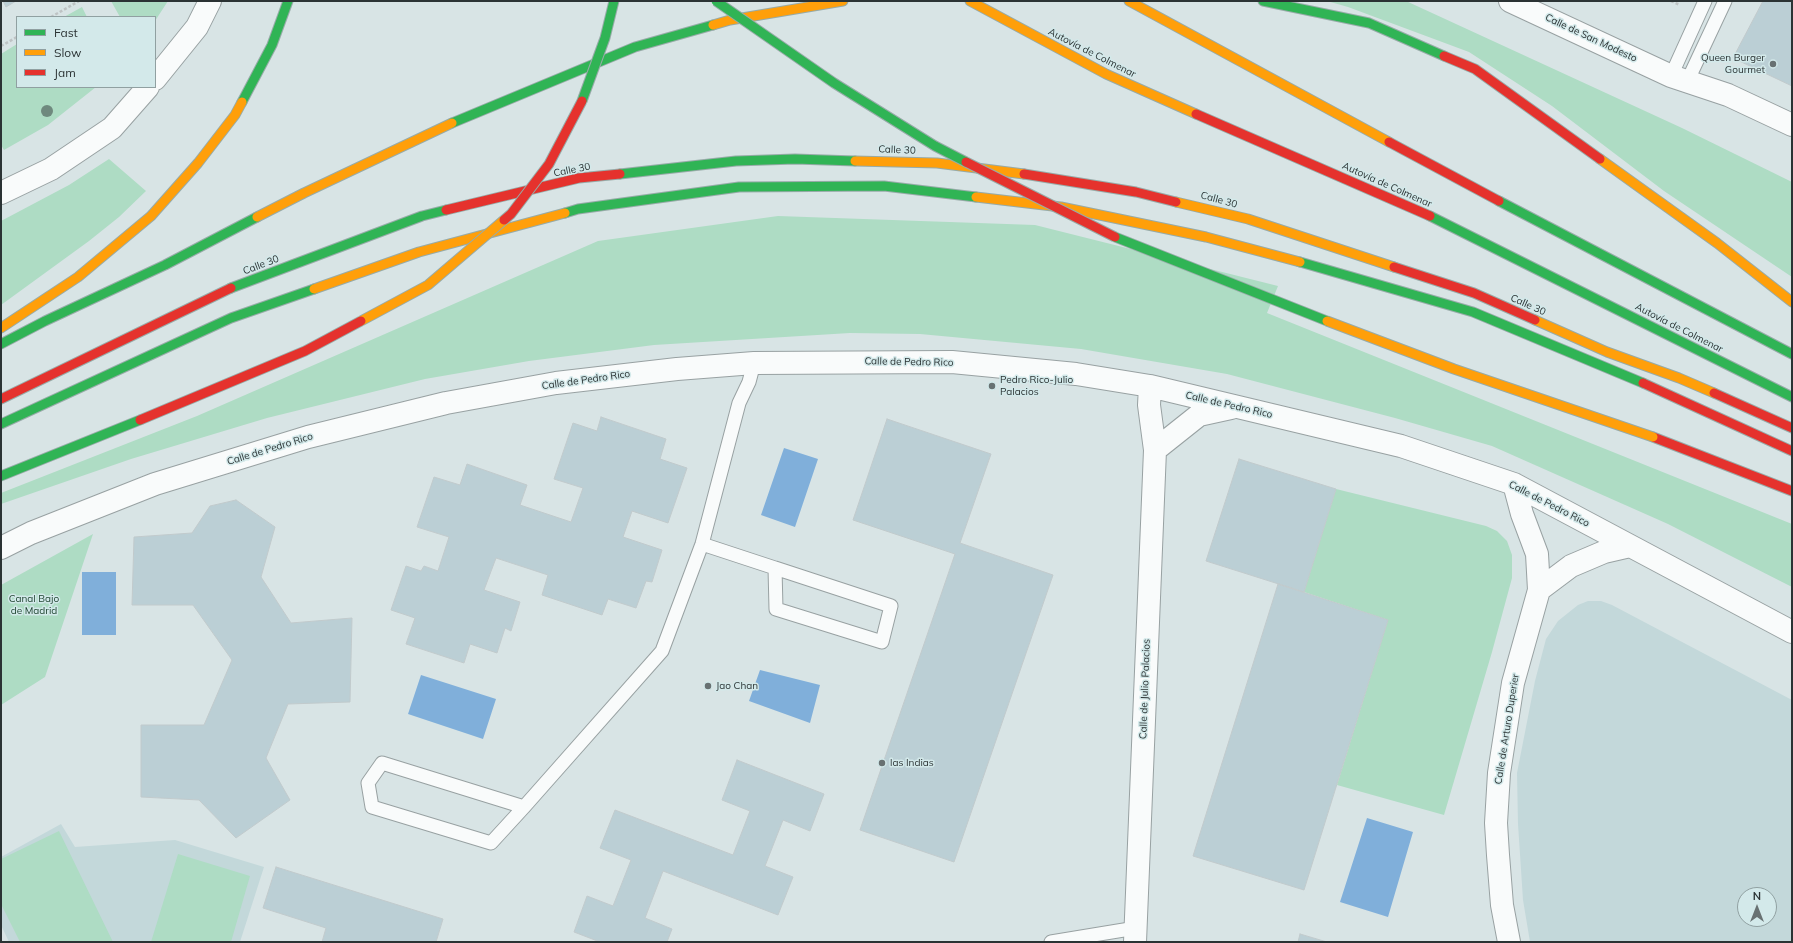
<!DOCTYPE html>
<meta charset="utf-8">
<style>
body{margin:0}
#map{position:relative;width:1793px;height:943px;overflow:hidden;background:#d8e4e5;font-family:Mulish,sans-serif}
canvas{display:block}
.frame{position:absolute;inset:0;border:2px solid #2b3334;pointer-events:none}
.legend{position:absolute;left:16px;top:16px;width:140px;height:72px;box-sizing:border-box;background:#d3e9ea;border:1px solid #90a0a1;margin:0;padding:5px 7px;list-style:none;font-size:12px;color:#2b3334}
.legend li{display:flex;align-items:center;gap:8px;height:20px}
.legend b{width:20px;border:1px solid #90a0a1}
.north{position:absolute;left:1737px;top:887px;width:40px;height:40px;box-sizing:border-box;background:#d3e9ea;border:1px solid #90a0a1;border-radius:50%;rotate:0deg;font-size:11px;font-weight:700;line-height:16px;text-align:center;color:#2b3334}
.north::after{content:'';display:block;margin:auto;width:14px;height:18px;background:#687172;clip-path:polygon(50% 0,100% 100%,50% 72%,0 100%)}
</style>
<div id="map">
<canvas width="1793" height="943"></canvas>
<div class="frame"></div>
<ul class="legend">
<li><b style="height:5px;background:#30b455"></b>Fast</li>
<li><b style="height:5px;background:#ff9f0a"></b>Slow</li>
<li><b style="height:5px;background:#e5322d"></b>Jam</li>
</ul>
<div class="north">N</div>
</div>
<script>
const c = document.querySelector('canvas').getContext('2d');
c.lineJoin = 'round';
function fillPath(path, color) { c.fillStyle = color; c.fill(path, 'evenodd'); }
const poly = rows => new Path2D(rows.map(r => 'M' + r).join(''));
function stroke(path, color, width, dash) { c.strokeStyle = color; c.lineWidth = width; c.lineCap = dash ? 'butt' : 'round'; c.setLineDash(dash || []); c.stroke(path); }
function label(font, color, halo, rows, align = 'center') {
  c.font = font + ' Mulish,sans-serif'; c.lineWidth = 3; c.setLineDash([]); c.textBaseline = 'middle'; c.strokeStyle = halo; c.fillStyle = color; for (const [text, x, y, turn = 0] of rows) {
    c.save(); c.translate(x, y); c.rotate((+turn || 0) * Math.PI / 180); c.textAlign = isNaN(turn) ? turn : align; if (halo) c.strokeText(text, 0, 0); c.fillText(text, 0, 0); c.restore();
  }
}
fillPath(poly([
 [1588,601,1601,601,1612,605,1792,700,1792,942,1530,942,1523,900,1518,824,1517,773,1535,681,1546,639,1558,621,1578,605],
 [1745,895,1769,895,1769,919,1745,919],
 [61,824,75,847,175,840,264,867,240,942,9,942,1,925,1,857]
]), '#c3d8da');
fillPath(poly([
 [111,1,168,1,155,21,155,17,120,17],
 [1327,1,1406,1,1682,128,1792,182,1792,277,1664,191,1552,106,1469,52,1348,7],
 [82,7,87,17,64,17],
 [17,44,17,87,96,87,48,125,4,150,1,145,1,54],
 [109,159,146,191,119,217,89,241,1,305,1,221,69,185],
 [778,216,1035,225,1278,286,1267,313,1792,524,1792,587,1668,524,1492,446,1395,418,1227,374,1081,349,920,334,850,333,654,345,529,361,425,379,267,418,131,459,1,504,1,493,197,416,598,241],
 [1336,489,1486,526,1497,531,1507,541,1512,555,1512,578,1492,652,1444,815,1337,785,1388,620,1304,592],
 [93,534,45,677,1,705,1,585],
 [59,831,113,942,20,942,1,904,1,859],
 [178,854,250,876,231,942,151,942]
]), '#aedcc4');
fillPath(poly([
 [784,448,818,459,795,527,761,515],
 [82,572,116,572,116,635,82,635],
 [760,670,820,685,810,723,749,701],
 [421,675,496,699,483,739,408,714],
 [1367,818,1413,832,1388,917,1340,902]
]), '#80afda');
const building = poly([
 [3,1,16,1,6,7,3,1],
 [1763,1,1792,1,1792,86,1733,58,1763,1],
 [601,417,666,439,660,459,687,468,668,523,632,511,623,537,662,550,652,582,646,581,636,608,608,599,602,615,542,595,548,575,496,558,484,590,520,602,511,631,505,628,497,653,470,644,464,663,406,644,415,618,391,610,406,566,421,571,424,566,438,571,449,537,417,527,434,477,460,485,467,464,527,485,520,505,571,522,583,488,554,479,573,423,597,431,601,417],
 [887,419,991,454,960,543,1053,575,954,862,860,830,955,554,853,520,887,419],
 [1239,459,1336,489,1304,592,1206,561,1239,459],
 [236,500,275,527,261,577,291,623,352,618,350,702,288,704,266,758,290,800,236,838,199,800,141,797,141,725,204,725,232,660,193,605,132,605,134,537,192,533,210,506,236,500],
 [1278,584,1388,620,1304,890,1193,856,1278,584],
 [737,760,824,794,810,831,783,820,765,866,793,877,778,915,663,871,645,918,672,929,667,942,600,942,574,932,587,896,613,906,631,860,600,848,615,810,733,855,750,811,722,800,737,760],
 [276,867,443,919,436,942,322,942,326,928,263,908,276,867],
 [1300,934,1327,942,1298,942,1300,934]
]);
fillPath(building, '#bbcfd5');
stroke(building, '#c1cacc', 1);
const lane = poly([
 [1671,76,1705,1],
 [1687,82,1725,1],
 [702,544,775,568],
 [775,568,891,606,882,642,776,609,775,568],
 [524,807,382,763,368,783,372,807,491,843,524,807,662,651,702,544,739,403,749,382,754,363],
 [1051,942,1136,928]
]);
const street = poly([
 [1510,1,1671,76,1728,95,1792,125],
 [155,79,197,27,210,1],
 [1,193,51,169,112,128,148,87],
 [1155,450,1199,415,1231,408],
 [1,548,31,533,155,484,308,437,446,403,556,383,677,369,754,363,952,362,1076,374,1150,386,1401,446,1514,484,1792,632],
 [1539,590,1571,566,1604,552,1630,546],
 [1135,942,1155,450,1149,405,1150,386],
 [1509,942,1502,905,1498,855,1496,823,1499,773,1513,683,1539,590,1537,554,1522,514,1514,484]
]);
const fast = poly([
 [1263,1,1369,23,1444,56],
 [242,102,272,45,288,1],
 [452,123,635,47,713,25],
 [620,174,736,161,795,159,855,161],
 [1499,201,1792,354],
 [565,213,578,209,739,187,884,186,976,197],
 [1430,216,1792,397],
 [1300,262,1473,312,1643,383],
 [231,288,422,216,446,210],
 [1,344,45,321,165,265,257,217],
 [1,424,231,318,314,289],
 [1,476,140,420]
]);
const slow = poly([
 [970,1,1106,74,1196,114],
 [1129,1,1389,142],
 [713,25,730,20,843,1],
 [1600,159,1717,243,1792,302],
 [855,161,937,163,1024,174],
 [976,197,1061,207,1206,237,1300,262],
 [1176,202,1248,219,1394,267],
 [257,217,304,193,452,123],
 [314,289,419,252,565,213],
 [1535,320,1607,352,1679,378,1714,393],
 [1,328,78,277,151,216,198,163,235,115,242,102]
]);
const jam = poly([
 [1444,56,1475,69,1600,159],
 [1196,114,1430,216],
 [1389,142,1499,201],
 [1024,174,1136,192,1176,202],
 [446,210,579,178,620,174],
 [1394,267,1474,293,1535,320],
 [1643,383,1792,451],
 [1714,393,1792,428],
 [1,399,231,288],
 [1653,437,1792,491]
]);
stroke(lane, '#98a1a2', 15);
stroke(street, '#98a1a2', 24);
stroke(fast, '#97aba8', 11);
stroke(slow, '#97aba8', 11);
stroke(jam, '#97aba8', 11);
stroke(poly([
 [1671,1,1680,5],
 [51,17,79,1],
 [1,46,17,37]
]), '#bec3c4', 2.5, [3, 2]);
stroke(lane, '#f9fbfb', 13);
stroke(street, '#f9fbfb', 22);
stroke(fast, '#30b455', 9);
stroke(slow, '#ff9f0a', 9);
stroke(jam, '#e5322d', 9);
const fastBridge = poly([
 [716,1,834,83,935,146,966,162],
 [582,101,605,38,614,1],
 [1115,237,1327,321]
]);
const slowBridge = poly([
 [361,321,428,285,504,220],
 [1327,321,1454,369,1653,437]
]);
const jamBridge = poly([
 [966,162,1115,237],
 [504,220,511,214,549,164,582,101],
 [140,420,305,351,361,321]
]);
stroke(fastBridge, '#97aba8', 11, []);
stroke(slowBridge, '#97aba8', 11, []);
stroke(jamBridge, '#97aba8', 11, []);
stroke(fastBridge, '#30b455', 9);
stroke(slowBridge, '#ff9f0a', 9);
stroke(jamBridge, '#e5322d', 9);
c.fillStyle = '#6f897e';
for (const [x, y] of [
 [47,111]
]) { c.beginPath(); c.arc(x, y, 6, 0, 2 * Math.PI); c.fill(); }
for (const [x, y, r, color] of [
 [1773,64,4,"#687172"],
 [992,386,4,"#687172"],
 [708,686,4,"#687172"],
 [882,763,4,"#687172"]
]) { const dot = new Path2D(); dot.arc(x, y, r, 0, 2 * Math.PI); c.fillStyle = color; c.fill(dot); stroke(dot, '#d3e9ea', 1.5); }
label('10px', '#2b3334', '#d3e9ea', [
 ["Calle de San Modesto",1591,38,25],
 ["Autovía de Colmenar",1092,53,27],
 ["Calle 30",897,150,2],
 ["Calle 30",572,170,-11],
 ["Autovía de Colmenar",1387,185,24],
 ["Calle 30",1219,200,15],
 ["Calle 30",261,265,-21],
 ["Calle 30",1528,305,24],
 ["Autovía de Colmenar",1679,328,27],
 ["Calle de Pedro Rico",909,362,1],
 ["Calle de Pedro Rico",586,380,-8],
 ["Calle de Pedro Rico",1229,405,13],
 ["Calle de Pedro Rico",270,449,-17],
 ["Calle de Pedro Rico",1549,504,27],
 ["Calle de Julio Palacios",1145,689,-88],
 ["Calle de Arturo Duperier",1507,729,-81]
]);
label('10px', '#2b3334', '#d3e9ea', [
 ["Queen Burger",1765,58,"right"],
 ["Gourmet",1765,70,"right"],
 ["Pedro Rico-Julio",1000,380],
 ["Palacios",1000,392],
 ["Jao Chan",716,686],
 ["las Indias",890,763]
], 'left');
label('10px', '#193f2a', '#d3e9ea', [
 ["Canal Bajo",34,599],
 ["de Madrid",34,611]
]);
</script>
